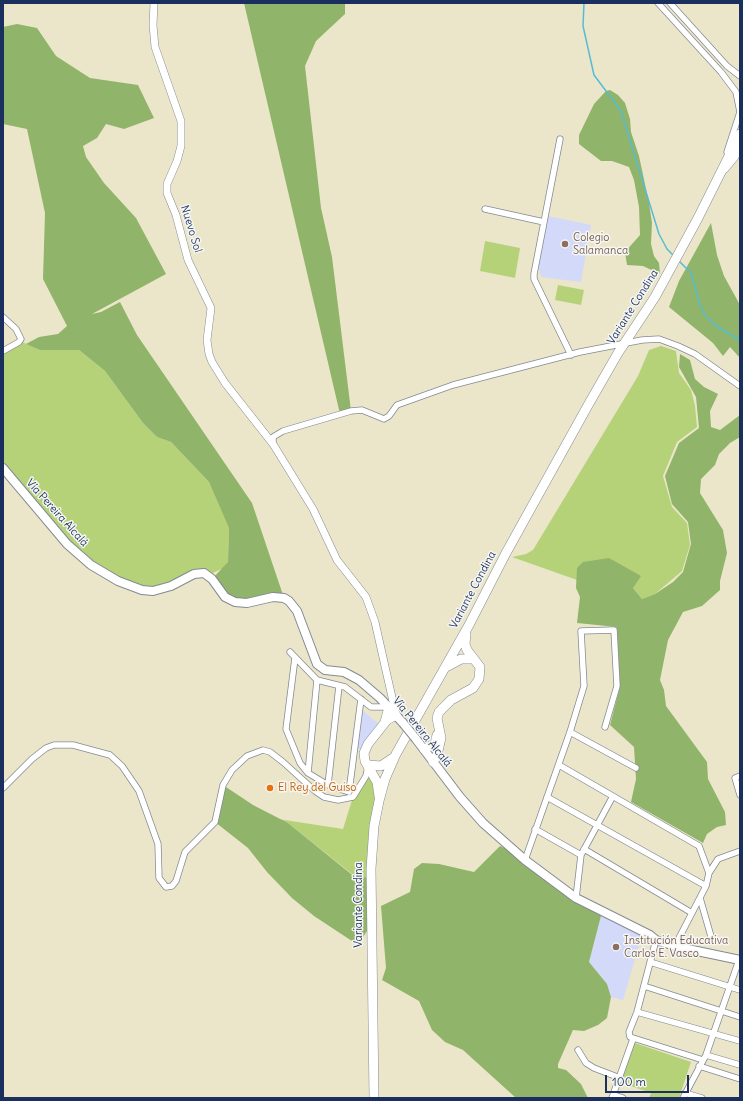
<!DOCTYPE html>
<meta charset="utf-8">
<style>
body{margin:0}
#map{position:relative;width:743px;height:1101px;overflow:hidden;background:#ebe6ca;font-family:Delius,sans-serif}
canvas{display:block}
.frame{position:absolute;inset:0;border:4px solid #1b2f5e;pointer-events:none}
.scale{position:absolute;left:605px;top:1075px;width:84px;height:18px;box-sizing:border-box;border:2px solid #1b2f5e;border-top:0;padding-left:5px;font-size:12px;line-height:14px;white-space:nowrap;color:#1b2f5e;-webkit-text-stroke:3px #f6f6f2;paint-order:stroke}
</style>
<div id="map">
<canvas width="743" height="1101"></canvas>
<div class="frame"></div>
<div class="scale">100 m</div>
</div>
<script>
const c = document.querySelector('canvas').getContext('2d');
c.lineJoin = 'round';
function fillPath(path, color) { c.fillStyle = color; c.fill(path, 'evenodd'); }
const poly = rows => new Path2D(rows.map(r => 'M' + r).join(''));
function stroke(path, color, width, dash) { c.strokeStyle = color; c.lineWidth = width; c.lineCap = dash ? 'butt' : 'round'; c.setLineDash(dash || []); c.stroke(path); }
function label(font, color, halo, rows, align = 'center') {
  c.font = font + ' Delius,sans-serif'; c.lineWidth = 3; c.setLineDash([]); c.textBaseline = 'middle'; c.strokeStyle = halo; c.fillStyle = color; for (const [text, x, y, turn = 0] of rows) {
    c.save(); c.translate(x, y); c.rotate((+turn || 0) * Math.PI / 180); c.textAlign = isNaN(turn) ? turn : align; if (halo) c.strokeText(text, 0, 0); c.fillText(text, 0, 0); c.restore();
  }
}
fillPath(poly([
 [548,216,591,225,581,282,541,277,538,264],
 [362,710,379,724,360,749,357,748],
 [602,912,643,932,623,1000,611,997,607,984,589,962]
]), '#d2d9f9');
fillPath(poly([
 [485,241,520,248,515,278,480,271],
 [558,285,584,290,581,305,555,300],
 [20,341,40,350,79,350,105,371,143,423,157,437,171,442,209,482,229,527,228,562,224,568,208,575,142,590,91,565,3,469,3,350],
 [661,346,676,351,679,373,691,390,695,406,697,427,677,442,663,476,672,507,687,523,690,545,682,571,655,594,642,599,633,588,623,567,609,559,577,568,577,580,512,557,526,554,533,550,638,376,649,350],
 [368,765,379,792,367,877,357,878,288,823,278,819,343,829,353,797],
 [632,1042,691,1062,679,1098,649,1098,651,1093,619,1082]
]), '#b5d279');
fillPath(poly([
 [244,3,345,3,345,14,316,41,305,66,321,208,332,257,351,411,340,414],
 [17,24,37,28,56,56,90,78,138,85,154,118,124,129,106,124,97,138,83,146,86,157,104,183,136,218,166,274,92,314,101,312,120,302,137,335,252,503,284,598,230,600,212,579,228,562,229,528,209,482,171,442,157,437,143,423,105,371,79,350,40,350,26,344,39,337,58,334,67,326,43,279,45,213,27,129,3,124,3,27],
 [610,90,618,95,625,103,630,119,631,132,639,156,649,203,652,223,651,244,654,256,659,263,660,274,643,266,627,265,625,252,640,235,639,207,634,180,629,167,612,161,601,161,579,144,579,135,594,104,606,91],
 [711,223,717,255,724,276,740,305,740,358,730,347,723,356,713,343,669,307,679,281],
 [680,354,690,360,695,379,704,387,718,394,710,411,711,427,720,430,740,415,740,437,730,443,719,454,715,465,701,479,700,493,723,530,727,553,720,581,720,590,702,606,683,612,668,640,660,680,664,690,666,706,707,762,708,779,725,812,726,825,717,827,707,834,703,843,631,802,636,779,634,747,610,725,620,687,617,627,577,623,580,597,576,588,577,568,583,562,609,558,641,576,633,588,642,599,655,594,673,582,683,572,691,544,688,522,672,504,665,476,679,443,699,428,696,397,679,367],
 [223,785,253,805,288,823,356,878,367,877,367,931,358,945,314,916,292,898,267,872,248,848,215,822],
 [500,846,518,854,602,912,589,962,607,984,611,997,607,1018,598,1025,584,1031,573,1030,558,1064,558,1068,566,1070,581,1084,588,1098,516,1098,463,1050,445,1042,432,1030,419,1001,382,980,386,968,381,906,410,892,414,869,422,863,439,864,474,872]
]), '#90b469');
stroke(poly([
 [584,3,583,26,594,75,621,111,659,234,667,249,674,256],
 [679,261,691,273,700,305,705,315,716,326,740,340]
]), '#56bcd3', 1.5);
const minor = poly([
 [658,3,721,72,736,92,740,112,727,152],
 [670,3,727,66,740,76],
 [560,139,534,274,534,279,571,355],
 [485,209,544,222],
 [3,317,16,329,21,339,19,342,3,351],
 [273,444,273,437,283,431,351,411,362,410,384,419,389,416,397,405,453,385,580,352,642,340,659,339,678,346,695,354,740,386],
 [290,652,317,680,345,687,371,707,389,707],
 [295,658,286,729,300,763,308,773,328,785,349,792,361,699],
 [570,732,636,768],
 [559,765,699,846,709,873],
 [308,773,317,680],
 [740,776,735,778,740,795],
 [328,785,339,686],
 [3,788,32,759,46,748,54,745,73,745,110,755,122,766,139,791,158,844,159,878,166,887,172,886,176,881,185,852,215,822,223,785,232,770,247,756,263,750,270,752,283,762,315,791,324,797,338,800,353,797,366,776,368,766],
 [547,797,706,886],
 [535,829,581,855],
 [584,849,692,913],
 [525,860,570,732,584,686,581,631,614,630,617,686,605,727],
 [576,898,581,855,613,796],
 [700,898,712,940],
 [656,940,637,1012,629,1032,630,1037,703,1060],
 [678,947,679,938,706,886,709,873,718,859,740,851],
 [650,962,740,990],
 [644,986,740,1017],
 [637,1012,740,1041],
 [578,1050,586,1063,594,1068,620,1078],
 [706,1055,740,1065],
 [699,1066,740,1079],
 [685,1093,702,1098],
 [614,1095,623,1098],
 [612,1098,633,1039],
 [683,1098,706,1055,739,960]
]);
const tertiary = poly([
 [154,3,153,25,155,47,181,121,181,146,177,161,167,184,167,193,176,215,188,260,211,308,207,340,209,354,212,362,225,383,273,444,313,509,337,560,366,597,375,622,396,715],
 [725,169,735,157,740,147]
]);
const secondary = poly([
 [3,468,67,544,91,565,118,581,142,590,153,591,171,586,194,574,204,573,212,579,225,597,235,602,247,603,273,597,284,598,289,601,297,611,317,664,325,670,344,672,359,680,380,698,403,723],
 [416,739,460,797,483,823,525,860,576,898,650,935,656,940,678,947,740,960]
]);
const trunk = poly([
 [448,666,461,659,474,659],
 [385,722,389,707],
 [424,749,435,744,437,735],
 [433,762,437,755,441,738,437,718,439,712,451,700,473,688,479,679,480,667,467,650,465,644,466,634],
 [368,765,381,766,393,758],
 [379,796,377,782,365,761,364,753,368,744,387,720,396,715],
 [374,1098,371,869,374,826,379,801,385,779,396,754,469,625,506,553,587,407,618,353,655,297,698,218,740,134]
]);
stroke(minor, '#838a94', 7);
stroke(tertiary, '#838a94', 8);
stroke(secondary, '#838a94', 10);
stroke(trunk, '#838a94', 10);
stroke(minor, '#fff', 5.5);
stroke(tertiary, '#fff', 7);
stroke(secondary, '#fff', 8);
stroke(trunk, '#fff', 9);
const secondaryBridge = poly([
 [403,723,416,739]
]);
stroke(secondaryBridge, '#838a94', 10, []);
stroke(secondaryBridge, '#fff', 8);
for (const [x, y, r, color] of [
 [565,244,4,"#8d6e63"],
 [270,788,4,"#e8710a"],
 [616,947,4,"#8d6e63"]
]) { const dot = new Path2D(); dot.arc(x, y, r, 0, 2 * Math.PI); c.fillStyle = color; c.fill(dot); stroke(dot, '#f6f6f2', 1.5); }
label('11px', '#1b2f5e', '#f6f6f2', [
 ["Nuevo Sol",191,229,73],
 ["Variante Condina",633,307,-58],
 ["Vía Pereira Alcalá",57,513,48],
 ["Variante Condina",473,590,-62],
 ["Vía Pereira Alcalá",422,732,51],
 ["Variante Condina",359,905,-90]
]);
label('11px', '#785e54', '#f6f6f2', [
 ["Colegio",573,238],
 ["Salamanca",573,251],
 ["Institución Educativa",624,941],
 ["Carlos E. Vasco",624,954]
], 'left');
label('11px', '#c56008', '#f6f6f2', [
 ["El Rey del Guiso",278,788]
], 'left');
</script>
